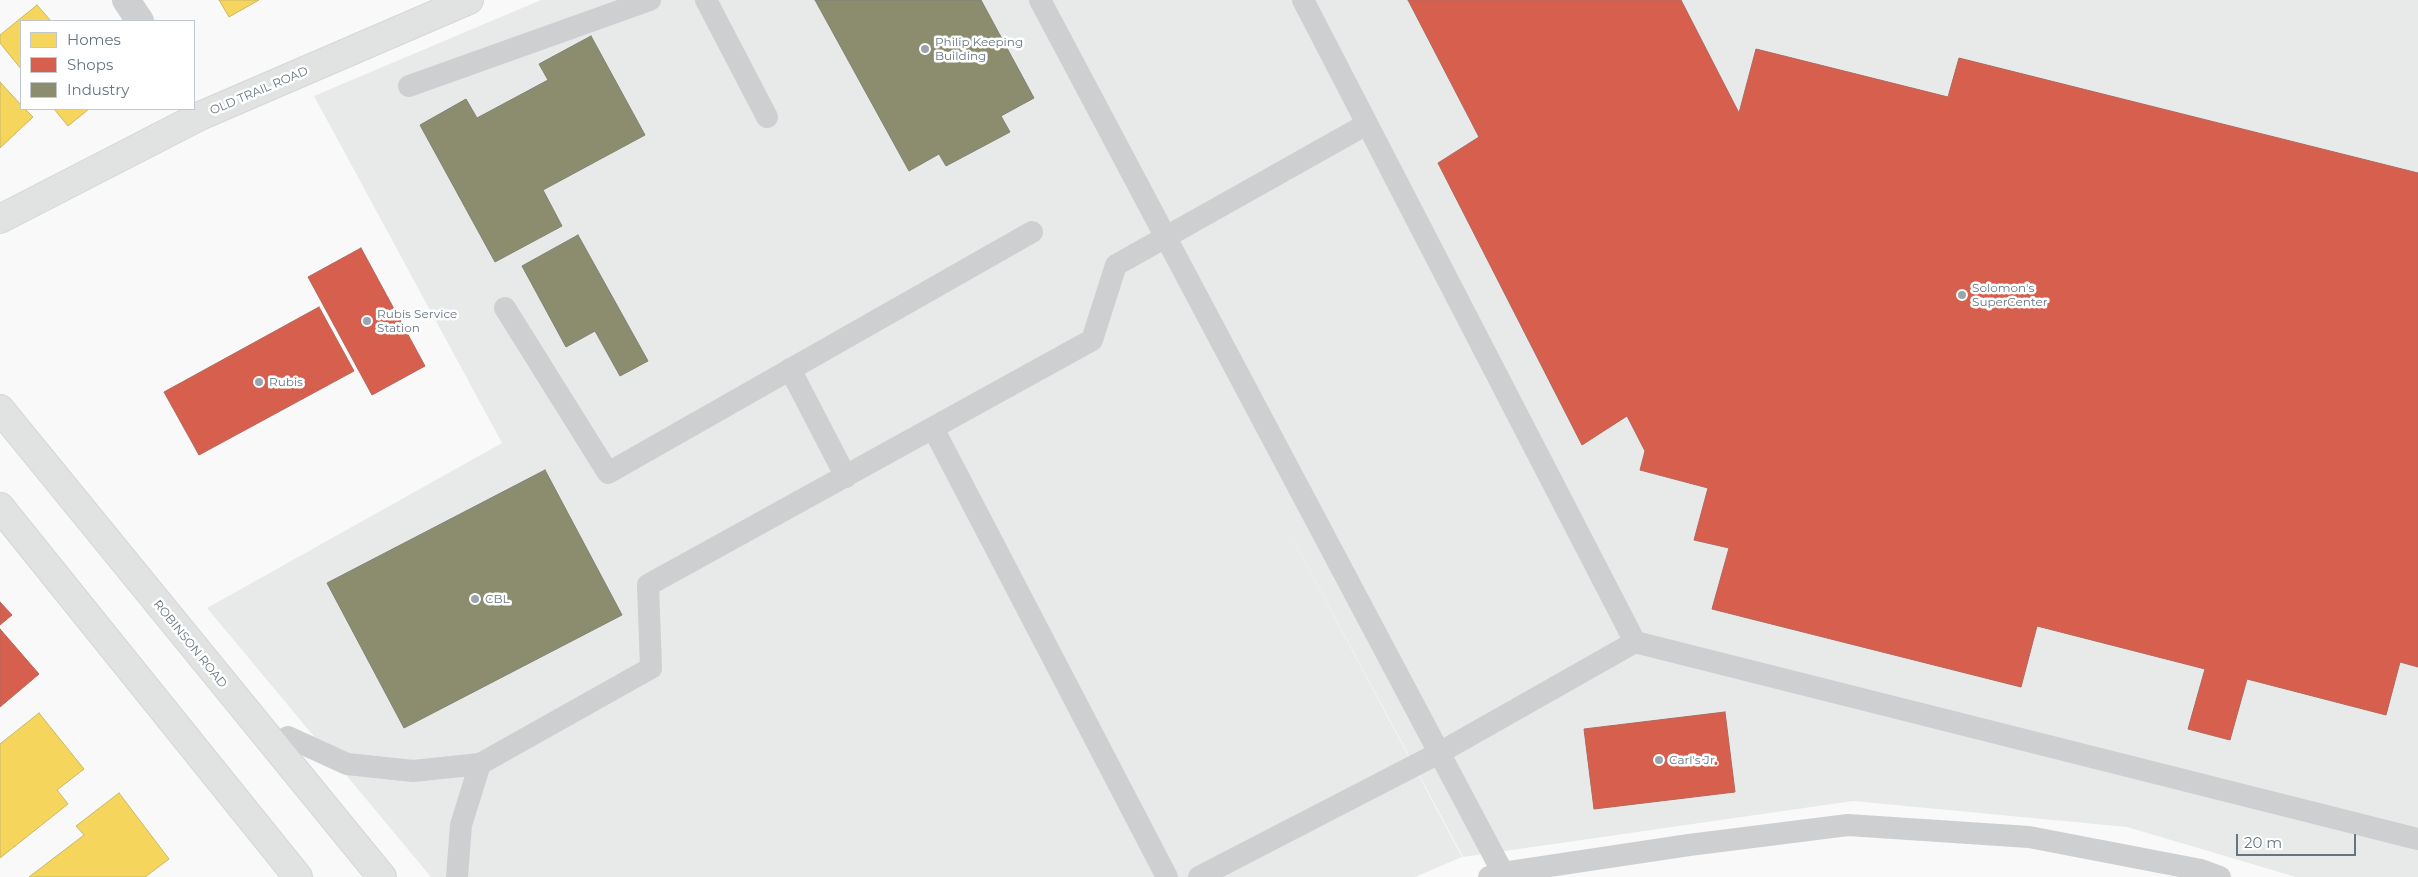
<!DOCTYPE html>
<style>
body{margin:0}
#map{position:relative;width:2418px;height:877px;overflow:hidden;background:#f9f9f9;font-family:Montserrat,sans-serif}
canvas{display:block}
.legend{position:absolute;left:20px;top:20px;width:175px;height:90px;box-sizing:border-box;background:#fff;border:1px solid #c1c8cd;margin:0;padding:6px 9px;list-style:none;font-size:15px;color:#657683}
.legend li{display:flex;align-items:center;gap:10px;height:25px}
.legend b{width:25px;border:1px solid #c1c8cd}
.scale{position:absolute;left:2236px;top:834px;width:120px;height:22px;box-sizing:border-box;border:2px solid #657683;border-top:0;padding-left:6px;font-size:15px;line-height:18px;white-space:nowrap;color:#657683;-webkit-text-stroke:4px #fff;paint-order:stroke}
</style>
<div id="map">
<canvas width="2418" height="877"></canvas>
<ul class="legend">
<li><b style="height:14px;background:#f6d55c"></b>Homes</li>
<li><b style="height:14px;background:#d6604d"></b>Shops</li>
<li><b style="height:14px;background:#8c8c6e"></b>Industry</li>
</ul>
<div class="scale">20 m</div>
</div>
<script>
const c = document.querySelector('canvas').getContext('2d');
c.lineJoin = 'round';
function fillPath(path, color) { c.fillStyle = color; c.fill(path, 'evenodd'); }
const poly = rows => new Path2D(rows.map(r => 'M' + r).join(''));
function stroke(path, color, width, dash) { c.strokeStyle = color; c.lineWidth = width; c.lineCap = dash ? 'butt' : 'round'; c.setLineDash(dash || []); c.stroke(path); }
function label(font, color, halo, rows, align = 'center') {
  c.font = font + ' Montserrat,sans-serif'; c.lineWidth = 5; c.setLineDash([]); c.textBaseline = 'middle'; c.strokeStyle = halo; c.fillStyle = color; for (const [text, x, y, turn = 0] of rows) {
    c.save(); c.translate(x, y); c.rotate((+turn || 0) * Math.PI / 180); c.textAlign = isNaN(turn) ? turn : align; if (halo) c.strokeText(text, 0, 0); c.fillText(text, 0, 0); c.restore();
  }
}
fillPath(poly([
 [541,0,2418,0,2418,877,2296,877,2127,827,1853,801,1463,857,1260,477,1462,857,1415,877,431,877,207,608,502,443,314,96]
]), '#e8e9e9');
const homes = poly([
 [219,0,259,0,229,17,219,0],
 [37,5,51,21,21,21,21,69,0,43,0,35,37,5],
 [0,82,21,105,21,109,25,109,33,117,0,148,0,82],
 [54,109,89,109,68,126,54,109],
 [39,713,84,769,57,790,68,804,0,858,0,744,39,713],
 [119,793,169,859,145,877,29,877,84,835,76,826,119,793]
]);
fillPath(homes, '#f6d55c');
stroke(homes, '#cab868', 1);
const shops = poly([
 [1408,0,1681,0,1739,113,1756,49,1948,97,1959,58,2418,173,2418,667,2400,662,2386,715,2247,679,2230,740,2188,729,2205,669,2037,626,2021,687,1712,609,1729,548,1694,540,1708,488,1640,470,1645,451,1627,416,1582,445,1438,163,1479,137,1408,0],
 [361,248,425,366,372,395,308,277,361,248],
 [319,307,354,371,199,455,164,392,319,307],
 [0,602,12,615,0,625,0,602],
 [0,629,39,674,0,707,0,629],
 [1725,712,1735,792,1594,809,1584,729,1725,712]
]);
fillPath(shops, '#d6604d');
stroke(shops, '#b4675d', 1);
const industry = poly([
 [815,0,981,0,1034,98,1001,116,1010,132,946,166,939,154,909,171,815,0],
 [591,36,645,135,543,190,562,226,495,262,420,125,466,99,477,118,548,80,539,64,591,36],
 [578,235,648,361,620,376,595,331,566,347,522,266,578,235],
 [545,470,622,615,404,728,327,583,545,470]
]);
fillPath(industry, '#8c8c6e');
stroke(industry, '#808574', 1);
const secondary = poly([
 [0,219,200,116,469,0]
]);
const trunk = poly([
 [0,409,382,877],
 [0,507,298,877]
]);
stroke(secondary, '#d5d6d7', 30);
stroke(trunk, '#d5d6d6', 30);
stroke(poly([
 [706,0,767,117],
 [1040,0,1503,873],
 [1303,0,1635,642],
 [409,86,650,0],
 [505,308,608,473,1032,232],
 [790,369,846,477],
 [933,428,1167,877],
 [273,746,288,737,347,764,413,771,480,764,651,668,648,585,1092,340,1116,265,1367,124],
 [457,877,461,825,480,764],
 [1199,877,1439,753,1635,642,2418,839],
 [1489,877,1503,873,1689,845,1848,825,2029,837,2201,870,2220,877]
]), '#cecfd0', 22);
stroke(poly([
 [126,0,140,21]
]), '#cecfd0', 28);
stroke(secondary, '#e1e2e2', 28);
stroke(trunk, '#e1e2e2', 28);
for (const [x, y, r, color] of [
 [925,49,5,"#99a4ac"],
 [1962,295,5,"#99a4ac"],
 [367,321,5,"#99a4ac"],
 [259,382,5,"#99a4ac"],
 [475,599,5,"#99a4ac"],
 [1659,760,5,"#99a4ac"]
]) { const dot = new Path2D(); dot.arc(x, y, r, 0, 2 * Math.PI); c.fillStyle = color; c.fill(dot); stroke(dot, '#fff', 2); }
label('12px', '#657683', '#fff', [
 ["Philip Keeping",935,42],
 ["Building",935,56],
 ["Solomon's",1972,288],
 ["SuperCenter",1972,302],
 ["Rubis Service",377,314],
 ["Station",377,328],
 ["Rubis",269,382],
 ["CBL",485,599],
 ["Carl's Jr.",1669,760]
], 'left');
label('12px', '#657683', '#fff', [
 ["OLD TRAIL ROAD",259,91,-23],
 ["ROBINSON ROAD",190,644,51]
]);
</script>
